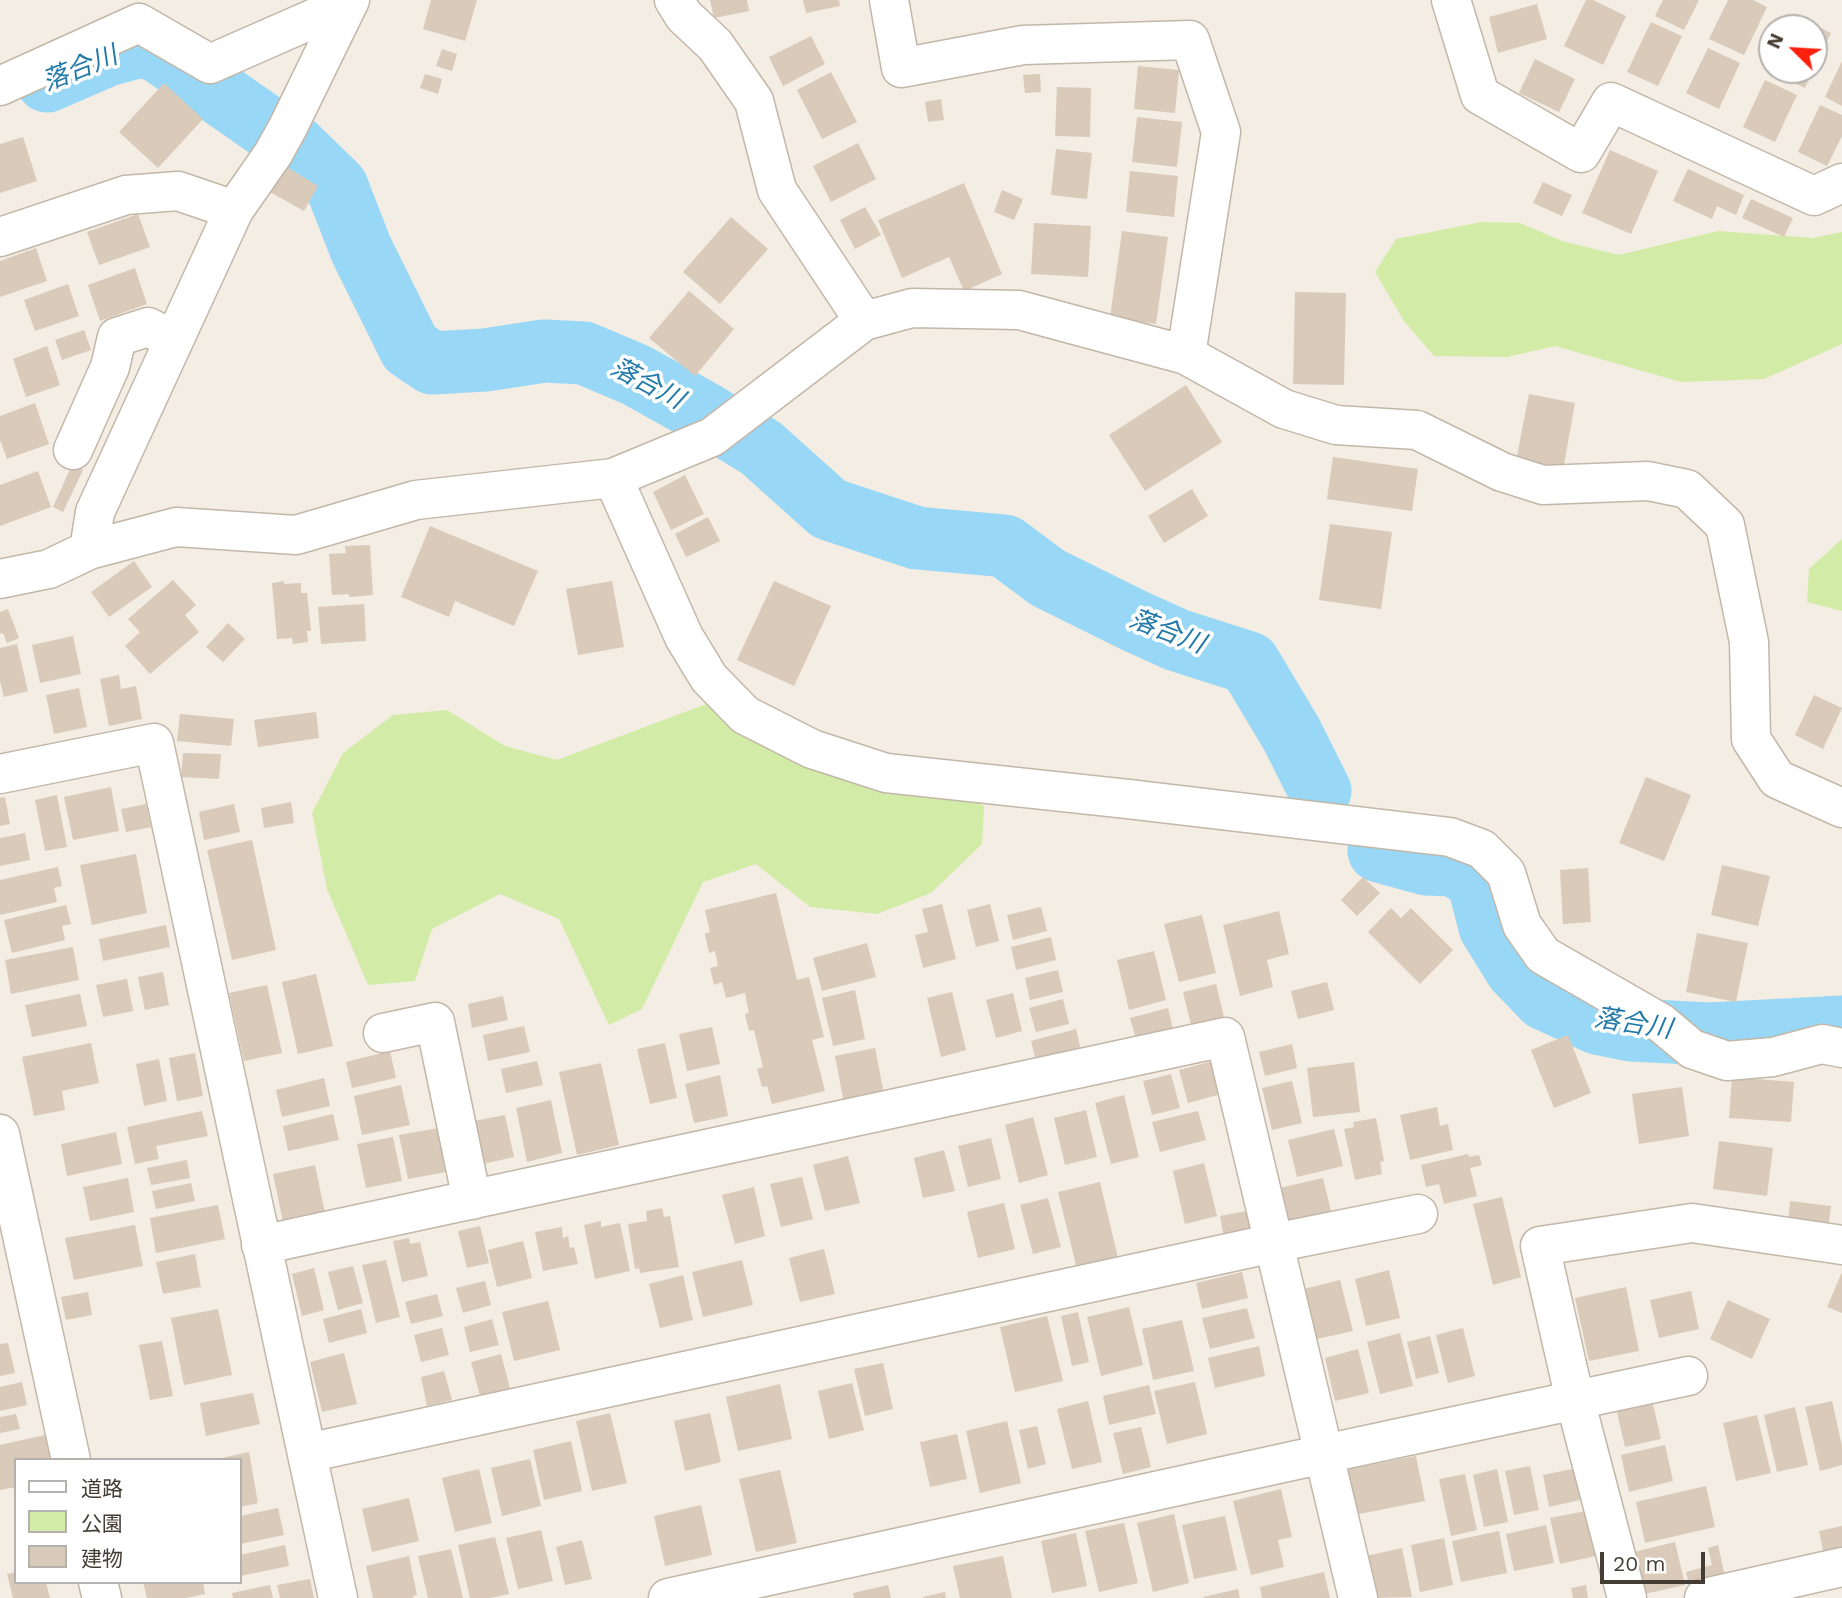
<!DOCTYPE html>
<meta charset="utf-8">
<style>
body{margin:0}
#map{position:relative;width:1842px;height:1598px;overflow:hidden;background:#f3ede3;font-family:"Work Sans","Noto Sans JP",sans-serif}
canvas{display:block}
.legend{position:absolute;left:14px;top:1458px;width:228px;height:126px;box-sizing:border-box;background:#fff;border:2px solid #b5b1ad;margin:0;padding:9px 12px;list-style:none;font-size:21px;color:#453d33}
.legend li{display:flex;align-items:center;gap:14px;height:35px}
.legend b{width:35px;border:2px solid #b5b1ad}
.north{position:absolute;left:1758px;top:14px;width:70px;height:70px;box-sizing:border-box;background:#fff;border:2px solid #b5b1ad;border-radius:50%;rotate:294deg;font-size:19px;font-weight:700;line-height:28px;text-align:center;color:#453d33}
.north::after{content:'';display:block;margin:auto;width:24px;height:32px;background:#ff200e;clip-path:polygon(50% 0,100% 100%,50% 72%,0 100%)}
.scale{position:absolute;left:1600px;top:1552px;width:105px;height:32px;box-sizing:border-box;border:4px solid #453d33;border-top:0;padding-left:9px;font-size:21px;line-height:24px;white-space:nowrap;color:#453d33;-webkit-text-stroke:5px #fff;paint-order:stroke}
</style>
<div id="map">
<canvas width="1842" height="1598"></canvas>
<ul class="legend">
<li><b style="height:9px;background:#fff"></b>道路</li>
<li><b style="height:19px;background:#d2eca7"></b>公園</li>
<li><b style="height:19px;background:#d9caba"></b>建物</li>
</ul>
<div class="north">N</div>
<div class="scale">20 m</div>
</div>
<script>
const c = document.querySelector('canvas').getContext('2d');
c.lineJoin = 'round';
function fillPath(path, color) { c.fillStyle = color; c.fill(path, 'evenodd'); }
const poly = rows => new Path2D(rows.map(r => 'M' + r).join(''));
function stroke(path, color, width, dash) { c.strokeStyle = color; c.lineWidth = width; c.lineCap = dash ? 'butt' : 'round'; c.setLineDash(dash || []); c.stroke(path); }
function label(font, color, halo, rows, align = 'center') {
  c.font = font + ' "Work Sans","Noto Sans JP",sans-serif'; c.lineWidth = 7; c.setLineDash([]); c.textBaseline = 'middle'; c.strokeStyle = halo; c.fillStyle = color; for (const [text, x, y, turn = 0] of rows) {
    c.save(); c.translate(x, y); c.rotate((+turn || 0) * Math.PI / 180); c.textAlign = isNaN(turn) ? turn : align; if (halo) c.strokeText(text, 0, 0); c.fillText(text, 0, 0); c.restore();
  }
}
fillPath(poly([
 [1481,222,1520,223,1562,241,1619,255,1718,231,1813,238,1842,232,1842,344,1764,379,1681,382,1555,346,1507,357,1434,356,1404,321,1375,272,1396,239],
 [1842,539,1842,611,1807,602,1809,569],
 [706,704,744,727,947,788,984,806,982,844,931,893,877,914,810,907,756,864,703,882,642,1009,609,1025,559,919,500,894,432,929,415,981,368,985,327,889,312,813,343,753,393,715,447,710,505,746,557,760]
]), '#d2eca7');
stroke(poly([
 [47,81,107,55,144,45,161,53,296,147,337,187,361,249,410,348,432,363,485,360,544,351,584,353,636,375,706,414,761,448,829,509,917,538,1005,546,1048,578,1135,621,1177,640,1249,663,1292,735,1320,791],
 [1379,851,1426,864,1455,865,1478,880,1490,927,1516,969,1545,999,1597,1023,1632,1030,1710,1034,1842,1027]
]), '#98d7f6', 63);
fillPath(poly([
 [431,0,477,0,465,41,423,29],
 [710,0,747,0,749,11,714,18],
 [803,0,839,0,840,6,806,13],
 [1586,0,1593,0,1626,16,1603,65,1564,46],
 [1663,0,1699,0,1684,30,1655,16],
 [1728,0,1753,0,1767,7,1744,55,1709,39],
 [1537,4,1547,39,1498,53,1489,17],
 [1796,16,1831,33,1814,69,1814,28,1790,28],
 [1651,22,1682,36,1658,86,1627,72],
 [811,36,825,64,783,86,769,57],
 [1708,48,1740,63,1719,109,1686,93],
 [442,49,457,54,452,71,436,66],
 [1535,59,1575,79,1559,112,1519,93],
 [1842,61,1842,106,1825,97],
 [1138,66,1179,70,1175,113,1134,109],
 [1767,70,1813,70,1805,88],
 [831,72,857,122,822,139,797,90],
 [425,74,442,79,438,94,420,88],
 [1040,74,1041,92,1025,93,1023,75],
 [1765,80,1797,95,1775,142,1743,127],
 [164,83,203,119,158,168,119,132],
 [1057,87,1091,88,1090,137,1055,136],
 [941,99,944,120,928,122,925,102],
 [1820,105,1842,115,1842,136,1827,166,1798,152],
 [1137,117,1182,122,1177,167,1132,162],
 [23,137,37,181,0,193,0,144],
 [858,143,876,179,831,202,813,166],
 [1056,149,1092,153,1087,199,1051,195],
 [1610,150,1658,171,1631,234,1582,213],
 [285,166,318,186,304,211,270,192],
 [1688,169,1744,195,1736,215,1717,206,1712,219,1673,201],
 [1130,171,1178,176,1174,217,1126,212],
 [1543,182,1572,195,1562,216,1533,203],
 [964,183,1002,274,964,291,949,257,902,278,878,220],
 [1002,190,1023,199,1014,220,994,212],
 [1751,199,1793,218,1784,237,1742,218],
 [865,207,881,235,855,249,840,220],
 [138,214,150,247,99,265,87,232],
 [731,217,768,249,720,304,683,272],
 [1034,223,1091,226,1088,277,1031,274],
 [1122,231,1168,237,1156,324,1110,318],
 [36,248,47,281,0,297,0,261],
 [135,268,147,304,100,321,88,285],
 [68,284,79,316,35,331,24,300],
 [689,291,734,329,695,376,649,338],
 [1295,292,1346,293,1344,385,1293,384],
 [84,330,91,350,62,360,55,340],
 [47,346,60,385,26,397,13,359],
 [1186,385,1222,442,1145,491,1109,435],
 [1529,394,1575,403,1563,470,1516,461],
 [35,403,49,444,7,459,0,440,0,416],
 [1333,457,1418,469,1412,511,1327,499],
 [72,465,83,470,63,512,53,507],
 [38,471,51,507,0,526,0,485],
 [685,475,704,514,671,530,653,492],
 [1192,489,1208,516,1164,543,1148,516],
 [708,517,720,541,686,557,675,534],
 [1330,524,1392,532,1381,609,1319,600],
 [430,526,538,571,514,626,455,601,449,617,401,597],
 [370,545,373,595,349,597,349,594,332,595,329,554,346,553,345,546],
 [134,561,152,587,109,617,91,592],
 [173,580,196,605,185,615,199,632,150,674,125,646,140,632,128,619],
 [284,581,284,584,301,583,301,593,307,593,311,631,307,631,308,642,293,644,292,638,277,639,272,583],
 [612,581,624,647,578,655,566,589],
 [774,581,831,606,794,686,737,660],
 [364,604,366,641,321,644,318,607],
 [8,609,19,638,7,643,3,633,0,634,0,612],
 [228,623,245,639,223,662,206,647],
 [73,636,81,674,40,683,32,645],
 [17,644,28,691,4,697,0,681,0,648],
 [119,675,121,689,136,686,142,719,109,726,100,679],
 [79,688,87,727,54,734,46,695],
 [1814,695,1842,708,1823,749,1795,735],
 [316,712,319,738,258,747,254,720],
 [180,714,234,719,231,746,177,741],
 [183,753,221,754,219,779,181,777],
 [1646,777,1691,795,1664,861,1619,843],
 [111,787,119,831,73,840,64,797],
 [57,795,67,847,45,851,35,800],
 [5,797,10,824,0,826,0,798],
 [291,802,294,823,264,828,261,808],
 [146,804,151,827,126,832,121,809],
 [234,804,240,832,204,840,199,812],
 [25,833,30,860,0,866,0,838],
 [252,840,276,950,232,960,207,850],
 [136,854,147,913,92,925,80,865],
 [1722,865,1770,876,1758,926,1711,915],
 [58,867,62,886,54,888,57,902,0,915,0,880],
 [1588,868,1591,922,1563,924,1560,870],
 [1363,877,1380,893,1357,916,1341,900],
 [776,893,797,980,809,977,824,1037,812,1040,825,1091,772,1104,767,1086,762,1087,757,1069,763,1067,754,1030,749,1031,745,1014,749,1013,745,993,726,998,722,982,714,985,710,968,718,966,715,951,709,953,705,934,710,932,705,910],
 [942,904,956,959,923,968,915,935,928,932,922,909],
 [990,904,999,941,976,947,967,910],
 [66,905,71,924,62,926,65,940,12,953,4,920],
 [1041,907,1047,931,1013,940,1007,915],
 [1391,908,1401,918,1411,908,1453,950,1420,984,1368,932],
 [1279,911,1289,954,1267,960,1273,987,1240,996,1223,925],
 [1202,915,1216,973,1179,982,1164,924],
 [166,925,170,947,103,961,99,939],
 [1697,933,1748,943,1736,1002,1686,992],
 [1051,937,1056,960,1016,970,1011,947],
 [867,943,876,977,822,991,813,958],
 [73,947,79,980,11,994,5,960],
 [1154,951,1166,1000,1129,1010,1117,960],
 [1058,970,1063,992,1030,1000,1025,978],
 [163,972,169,1005,145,1010,138,977],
 [316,974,333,1046,298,1054,282,982],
 [127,979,133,1011,103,1017,96,985],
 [1327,982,1334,1010,1298,1019,1291,991],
 [1216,984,1225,1021,1192,1029,1183,992],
 [267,985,282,1053,244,1061,229,993],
 [855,990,865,1039,833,1046,822,998],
 [952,992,966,1050,941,1057,927,998],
 [1013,993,1022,1031,996,1038,986,1000],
 [80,994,87,1026,32,1037,25,1005],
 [503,996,508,1020,472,1028,468,1004],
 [1063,999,1069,1024,1036,1032,1029,1008],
 [1168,1008,1173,1029,1136,1039,1130,1018],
 [524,1026,530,1052,488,1061,483,1035],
 [712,1027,720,1064,687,1071,679,1034],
 [1076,1029,1081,1051,1036,1062,1031,1041],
 [1568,1035,1591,1093,1554,1108,1531,1050],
 [91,1043,99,1083,62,1091,65,1110,34,1116,22,1057],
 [665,1043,677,1098,650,1104,637,1049],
 [1292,1044,1297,1068,1265,1076,1259,1052],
 [875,1048,884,1094,844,1103,835,1056],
 [390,1051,396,1078,352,1088,346,1062],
 [195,1053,203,1096,177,1101,169,1058],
 [159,1059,167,1101,144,1106,136,1064],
 [537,1061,543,1085,506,1093,501,1069],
 [1213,1061,1221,1094,1188,1103,1179,1070],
 [1354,1062,1360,1112,1313,1117,1307,1068],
 [601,1063,619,1145,577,1155,559,1072],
 [1171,1074,1180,1108,1152,1115,1143,1081],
 [720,1075,728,1116,694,1123,685,1084],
 [1732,1077,1794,1082,1791,1122,1729,1118],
 [324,1078,330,1106,282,1117,276,1090],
 [1292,1081,1302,1123,1272,1130,1262,1088],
 [401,1085,410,1125,362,1135,354,1096],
 [1682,1087,1689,1136,1639,1144,1632,1094],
 [1124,1095,1139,1157,1111,1164,1095,1103],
 [551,1100,562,1153,527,1162,516,1108],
 [1437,1107,1440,1126,1448,1124,1453,1150,1410,1160,1400,1115],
 [1086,1110,1097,1157,1065,1165,1054,1118],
 [202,1111,208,1136,156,1146,159,1159,135,1164,127,1127],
 [1198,1111,1206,1140,1160,1152,1152,1122],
 [333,1114,339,1140,288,1151,283,1126],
 [505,1115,514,1157,483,1164,474,1121],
 [1033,1117,1048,1175,1019,1183,1005,1125],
 [1376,1118,1384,1161,1380,1162,1382,1174,1355,1180,1344,1129,1354,1127,1353,1122],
 [438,1128,446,1172,408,1179,399,1135],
 [1334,1129,1343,1166,1297,1177,1288,1140],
 [116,1132,122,1164,67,1176,61,1144],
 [393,1137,402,1181,366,1188,357,1144],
 [991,1138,1001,1179,968,1187,958,1146],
 [1719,1141,1773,1148,1767,1196,1713,1189],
 [944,1150,955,1191,923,1198,914,1158],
 [1468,1154,1469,1157,1479,1155,1482,1165,1470,1168,1477,1196,1444,1204,1439,1184,1426,1187,1421,1165],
 [848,1156,860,1203,825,1211,813,1165],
 [187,1160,190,1178,151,1185,147,1168],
 [1204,1163,1217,1216,1185,1224,1173,1171],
 [315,1165,325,1213,283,1222,273,1174],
 [802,1177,813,1219,781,1227,770,1184],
 [128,1178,134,1212,90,1221,83,1187],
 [1323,1178,1331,1211,1316,1215,1317,1220,1288,1227,1275,1189],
 [1100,1182,1118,1258,1077,1269,1058,1192],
 [191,1183,195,1201,156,1209,152,1191],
 [754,1187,765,1236,735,1244,722,1195],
 [1502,1197,1521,1277,1493,1285,1473,1204],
 [1048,1198,1061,1247,1033,1254,1020,1205],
 [1790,1201,1831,1206,1828,1229,1788,1224],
 [1004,1203,1015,1249,978,1258,967,1212],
 [218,1205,225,1239,156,1253,150,1218],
 [662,1208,664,1217,670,1216,679,1267,640,1273,639,1268,635,1269,628,1224,647,1221,646,1211],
 [1246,1211,1252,1238,1225,1243,1220,1216],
 [601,1221,601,1227,620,1223,630,1271,595,1279,584,1225],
 [135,1225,143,1266,74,1280,65,1238],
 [480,1226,489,1263,467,1268,458,1231],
 [562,1227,563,1238,568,1236,570,1248,574,1247,578,1264,543,1271,535,1232],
 [409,1238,410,1244,420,1242,428,1276,402,1282,393,1241],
 [523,1241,532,1278,497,1287,488,1250],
 [824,1249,835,1294,800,1302,789,1258],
 [195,1254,201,1287,163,1294,156,1262],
 [386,1260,400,1317,376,1323,362,1265],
 [742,1260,753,1305,703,1317,692,1272],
 [353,1266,363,1303,338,1310,328,1272],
 [314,1268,324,1310,302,1316,292,1274],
 [1389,1270,1400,1318,1366,1326,1355,1279],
 [1242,1272,1248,1298,1202,1309,1196,1283],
 [1842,1272,1842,1313,1827,1307],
 [683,1275,693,1320,660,1328,649,1284],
 [1340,1280,1353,1331,1317,1339,1304,1289],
 [485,1281,491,1305,463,1313,456,1288],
 [1626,1287,1639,1351,1589,1361,1575,1298],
 [1691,1291,1699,1329,1659,1338,1650,1300],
 [88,1292,92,1315,66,1320,61,1297],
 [437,1294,443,1316,411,1324,405,1302],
 [1728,1300,1770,1319,1752,1359,1710,1339],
 [548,1301,560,1350,514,1361,502,1312],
 [1129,1307,1143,1365,1101,1376,1087,1317],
 [1247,1308,1255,1338,1210,1349,1202,1318],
 [218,1309,232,1375,184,1385,171,1318],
 [361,1309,367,1333,329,1343,323,1319],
 [1078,1312,1089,1362,1072,1366,1061,1316],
 [1047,1316,1063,1381,1015,1392,1000,1327],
 [492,1319,499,1345,470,1352,464,1327],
 [1182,1320,1194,1371,1153,1380,1142,1329],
 [442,1328,449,1355,421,1362,414,1335],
 [1463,1328,1475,1376,1448,1383,1436,1335],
 [1400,1333,1413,1386,1380,1394,1367,1342],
 [1430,1336,1439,1373,1416,1379,1407,1342],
 [162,1341,173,1396,150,1400,139,1345],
 [8,1343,15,1373,0,1376,0,1344],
 [1259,1346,1265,1376,1215,1388,1208,1358],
 [1358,1349,1369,1393,1335,1401,1325,1358],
 [344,1353,357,1404,322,1412,310,1362],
 [501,1354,510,1388,480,1396,471,1362],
 [883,1363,893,1409,865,1416,854,1369],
 [444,1371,452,1400,427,1406,421,1377],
 [22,1382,27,1405,0,1411,0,1387],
 [1195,1382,1207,1434,1167,1444,1154,1391],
 [852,1383,864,1430,829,1439,818,1391],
 [780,1384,792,1439,738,1451,726,1397],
 [1149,1385,1156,1414,1109,1425,1103,1396],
 [253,1393,260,1424,206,1436,200,1403],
 [1652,1400,1661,1439,1625,1447,1616,1408],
 [1088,1401,1102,1462,1072,1469,1057,1409],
 [1832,1401,1842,1446,1842,1465,1820,1471,1805,1407],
 [1795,1407,1808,1465,1777,1472,1764,1415],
 [610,1413,627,1483,592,1491,576,1421],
 [710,1413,721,1462,685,1471,674,1421],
 [16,1414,20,1429,0,1433,0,1417],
 [1757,1415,1771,1473,1736,1481,1723,1423],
 [1007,1421,1021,1483,980,1493,966,1431],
 [1037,1426,1046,1464,1028,1469,1019,1430],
 [1141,1427,1151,1467,1123,1474,1113,1433],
 [54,1433,60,1460,16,1460,16,1487,0,1490,0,1445],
 [957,1434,967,1479,930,1487,920,1442],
 [571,1441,582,1491,544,1500,533,1450],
 [1665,1445,1673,1481,1629,1492,1621,1455],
 [249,1452,258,1503,240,1507,240,1460,217,1459],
 [1416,1456,1425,1501,1354,1515,1345,1470],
 [530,1459,541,1506,502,1516,491,1468],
 [1530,1466,1539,1510,1514,1515,1505,1471],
 [1582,1467,1589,1498,1549,1507,1543,1475],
 [479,1469,492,1523,455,1532,442,1478],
 [1497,1469,1508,1522,1484,1527,1473,1475],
 [780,1470,797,1543,756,1552,739,1479],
 [1465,1474,1477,1530,1451,1536,1439,1479],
 [1706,1486,1715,1527,1645,1543,1636,1502],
 [1281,1489,1292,1537,1278,1540,1284,1567,1251,1575,1233,1501],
 [409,1498,419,1541,372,1552,362,1509],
 [701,1505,712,1555,665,1566,654,1516],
 [278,1508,284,1535,240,1544,240,1516],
 [1591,1510,1600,1555,1560,1564,1550,1518],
 [1174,1514,1189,1583,1153,1592,1137,1523],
 [1225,1516,1237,1570,1194,1579,1182,1525],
 [1124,1523,1138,1583,1099,1592,1085,1531],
 [1546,1525,1554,1563,1514,1571,1506,1534],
 [1842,1526,1842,1557,1825,1560,1819,1531],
 [541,1530,553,1581,518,1589,506,1538],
 [1499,1531,1507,1573,1461,1582,1452,1541],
 [1076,1533,1087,1586,1052,1593,1041,1541],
 [495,1537,509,1594,490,1598,470,1598,458,1545],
 [1444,1538,1453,1585,1420,1592,1411,1545],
 [582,1540,592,1579,565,1585,556,1547],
 [1675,1542,1685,1585,1640,1595,1630,1553],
 [285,1545,289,1566,240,1576,240,1555],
 [1718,1545,1726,1581,1690,1589,1686,1572,1712,1565,1708,1548],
 [1402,1548,1412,1597,1374,1598,1366,1556],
 [451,1549,463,1598,428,1598,418,1556],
 [409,1556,417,1595,413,1596,414,1598,373,1598,366,1566],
 [1003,1556,1012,1598,960,1598,953,1566],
 [16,1572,16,1582,46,1582,50,1598,13,1598,7,1574],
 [1324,1572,1330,1598,1262,1598,1260,1587],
 [310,1579,314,1598,280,1598,277,1585],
 [143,1582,203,1582,205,1594,186,1598,147,1598],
 [270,1585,273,1598,233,1598,232,1593],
 [888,1585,891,1598,854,1598,853,1593],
 [1586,1585,1588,1598,1573,1598,1571,1588],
 [1238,1589,1240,1598,1204,1598,1203,1597],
 [945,1592,946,1598,923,1598,923,1597]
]), '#d9caba');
const minor = poly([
 [674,0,684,16,715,45,754,101,777,190,864,321],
 [889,0,901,68,1023,45,1190,40,1221,132,1186,355],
 [1451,0,1480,95,1581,153,1611,102,1814,196,1842,183],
 [0,86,139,23,210,64,326,13,342,14],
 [0,237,126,195,178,191,234,210],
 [73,450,110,367,117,337,148,327,174,340],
 [613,478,684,637,709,678,745,715,812,749,886,773,1128,799,1450,837,1482,849,1506,873,1522,925,1543,955,1661,1023,1692,1049,1727,1061,1773,1057,1822,1044,1842,1048],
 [89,550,95,512,234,210,273,154,288,127,350,0],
 [0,579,49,569,89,550,176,527,296,535,416,500,613,478,712,437,864,321,912,308,1019,310,1186,355,1284,409,1336,425,1417,430,1502,472,1543,485,1648,481,1687,489,1725,525,1749,642,1751,739,1777,779,1842,808],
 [0,774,154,743,338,1598],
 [383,1033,435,1022,472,1200],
 [0,1134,71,1460],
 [261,1245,1225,1037,1358,1598],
 [307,1453,1274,1243,1418,1214],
 [98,1582,102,1598],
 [668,1598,1324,1454,1688,1376],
 [1627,1598,1575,1400,1540,1246,1692,1223,1842,1245],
 [1704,1598,1842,1567]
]);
stroke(minor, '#c2b7a8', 41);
stroke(minor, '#fff', 38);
label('italic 26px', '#2179a9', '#fff', [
 ["落合川",80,69,-22],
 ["落合川",647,384,28],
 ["落合川",1167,632,21],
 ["落合川",1633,1024,9]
]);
</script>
